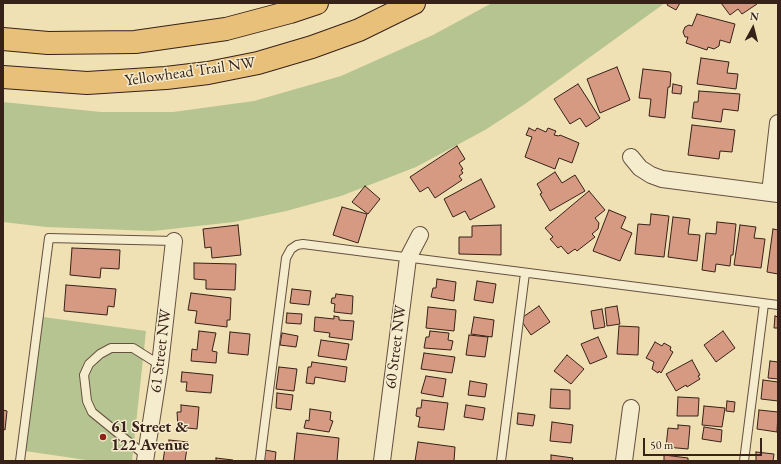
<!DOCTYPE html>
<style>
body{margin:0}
#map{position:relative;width:781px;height:464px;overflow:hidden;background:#efe1b4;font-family:"EB Garamond",serif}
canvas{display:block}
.frame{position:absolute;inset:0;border:4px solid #372119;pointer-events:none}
.north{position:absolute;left:733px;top:8px;width:40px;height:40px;-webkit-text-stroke:3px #f5ecce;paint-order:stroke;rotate:7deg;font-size:11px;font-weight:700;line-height:16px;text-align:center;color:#372119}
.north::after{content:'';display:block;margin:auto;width:14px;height:18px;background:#372119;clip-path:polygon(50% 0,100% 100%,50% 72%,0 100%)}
.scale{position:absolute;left:643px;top:438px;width:119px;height:18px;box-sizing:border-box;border:2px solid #372119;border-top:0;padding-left:5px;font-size:12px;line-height:14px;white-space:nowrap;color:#372119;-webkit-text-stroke:3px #f5ecce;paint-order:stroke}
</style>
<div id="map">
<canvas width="781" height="464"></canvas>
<div class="frame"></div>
<div class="north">N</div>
<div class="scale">50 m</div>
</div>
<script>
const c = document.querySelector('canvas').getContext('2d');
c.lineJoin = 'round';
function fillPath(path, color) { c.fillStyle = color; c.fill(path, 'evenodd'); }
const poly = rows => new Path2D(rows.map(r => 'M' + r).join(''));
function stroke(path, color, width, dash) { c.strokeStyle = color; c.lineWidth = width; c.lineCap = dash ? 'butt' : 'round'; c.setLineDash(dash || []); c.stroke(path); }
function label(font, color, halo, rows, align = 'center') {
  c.font = font + ' "EB Garamond",serif'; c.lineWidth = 3; c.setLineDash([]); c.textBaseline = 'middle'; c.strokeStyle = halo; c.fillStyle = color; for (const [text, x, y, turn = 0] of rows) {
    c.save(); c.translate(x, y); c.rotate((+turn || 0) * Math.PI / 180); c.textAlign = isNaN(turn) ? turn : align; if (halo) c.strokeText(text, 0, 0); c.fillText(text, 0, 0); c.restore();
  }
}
fillPath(poly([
 [492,3,665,3,525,104,485,130,416,167,341,196,286,211,234,222,153,231,46,227,3,222,3,102,101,112,173,112,254,101,341,76,433,35],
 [43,317,146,331,132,461,93,461,25,451]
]), '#b5c490');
const building = poly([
 [668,3,680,3,676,10,667,5,668,3],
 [721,3,756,3,757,4,742,14,738,9,730,15,721,3],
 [697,14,735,24,730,43,720,40,719,46,714,49,708,47,707,50,686,43,688,37,685,37,683,32,685,27,689,25,692,26,697,14],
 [701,58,729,62,727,73,738,74,736,89,697,84,701,58],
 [617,67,630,100,600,113,587,79,617,67],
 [643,69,670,72,671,74,670,87,668,87,665,118,649,116,651,99,639,98,643,69],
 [578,84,600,118,586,127,580,118,570,124,554,99,578,84],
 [673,84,682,86,681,94,672,93,673,84],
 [699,91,740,94,738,111,723,109,721,122,692,118,694,102,698,102,699,91],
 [692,125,735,130,732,152,720,151,719,159,688,155,692,125],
 [529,128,535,131,537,128,546,132,548,128,556,131,554,135,559,136,560,135,579,143,572,163,559,158,555,169,525,157,532,137,526,135,529,128],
 [457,146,465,159,459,163,463,169,461,170,463,173,459,176,462,180,435,198,428,187,420,192,410,177,457,146],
 [555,172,562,183,575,175,585,191,550,211,540,194,542,193,537,184,555,172],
 [481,179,495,207,470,220,465,211,453,217,444,199,481,179],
 [365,186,380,199,368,214,352,202,365,186],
 [589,191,605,210,595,218,599,223,598,229,592,234,595,237,577,251,575,249,568,254,561,246,558,248,550,239,553,237,545,228,589,191],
 [342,207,367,214,358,243,333,235,342,207],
 [609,210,626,217,621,228,632,233,620,261,593,251,609,210],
 [651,214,669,216,664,257,635,254,638,224,650,225,651,214],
 [673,217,690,219,688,234,700,235,697,261,668,257,673,217],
 [717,222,736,224,733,255,731,255,730,266,716,264,715,272,702,270,706,233,716,234,717,222],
 [238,225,241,255,212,258,211,247,205,248,203,229,238,225],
 [501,225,501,255,459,254,459,237,472,237,472,226,501,225],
 [740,225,756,227,754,238,765,239,761,268,734,265,740,225],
 [773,229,778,230,778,274,767,272,773,229],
 [72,248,120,250,119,269,101,268,100,278,70,275,72,248],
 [194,263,236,264,235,290,206,289,206,280,194,279,194,263],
 [437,279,456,282,454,301,431,297,433,288,436,288,437,279],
 [477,281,496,284,493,303,474,300,477,281],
 [66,285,116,289,114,307,108,306,107,315,64,311,66,285],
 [292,289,311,291,309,305,290,303,292,289],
 [191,293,231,298,230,320,227,320,227,327,195,323,197,311,188,310,191,293],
 [336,294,353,296,352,314,334,312,335,304,331,303,332,298,335,298,336,294],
 [539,306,550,322,531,335,520,319,539,306],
 [617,306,620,324,607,326,605,308,617,306],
 [428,307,456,310,454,331,426,328,428,307],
 [602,309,605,327,594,329,591,311,602,309],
 [287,313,302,314,301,324,286,323,287,313],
 [334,316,339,317,339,320,354,321,352,340,329,337,330,333,314,331,315,317,334,319,334,316],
 [775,316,778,317,778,328,774,328,775,316],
 [474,317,494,320,492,337,471,334,474,317],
 [619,326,639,327,638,355,617,354,619,326],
 [199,331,216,333,212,351,217,352,216,363,191,361,192,349,197,350,199,331],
 [430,331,449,333,448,340,453,341,451,350,424,348,426,337,429,337,430,331],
 [723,331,735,348,716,362,704,345,723,331],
 [230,332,250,334,248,355,228,353,230,332],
 [282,333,298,336,296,347,280,345,282,333],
 [469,335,488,337,485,357,466,355,469,335],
 [598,337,607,357,590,364,581,344,598,337],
 [321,340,349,344,346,360,318,356,321,340],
 [655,342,662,346,664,343,671,347,670,350,673,352,661,373,659,371,658,373,652,369,654,362,646,358,655,342],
 [424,353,455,357,452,373,421,369,424,353],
 [567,355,584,369,571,384,554,371,567,355],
 [692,360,700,375,698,376,700,379,687,387,686,385,676,391,666,374,692,360],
 [770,361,778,362,778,379,768,378,770,361],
 [312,362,347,367,345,382,315,377,314,384,306,383,308,367,311,367,312,362],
 [279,367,297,369,294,391,276,389,279,367],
 [182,372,213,375,211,393,186,391,187,382,181,382,182,372],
 [426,376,446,379,443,397,421,393,426,376],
 [763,380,778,382,778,401,761,399,763,380],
 [470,381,487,384,485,397,468,395,470,381],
 [551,389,570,390,570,409,550,408,551,389],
 [277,393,293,395,291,410,276,408,277,393],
 [678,397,699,398,698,416,677,416,678,397],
 [422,400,448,403,444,430,418,427,420,417,416,416,417,408,421,408,422,400],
 [727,401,735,402,734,412,726,411,727,401],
 [181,405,199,407,197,429,178,427,177,412,181,412,181,405],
 [466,405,485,408,483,420,464,417,466,405],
 [704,406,725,408,722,427,702,425,704,406],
 [310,409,331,412,330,420,333,421,329,432,304,428,306,420,309,421,310,409],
 [3,410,7,411,5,430,3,429,3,410],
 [759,410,778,412,777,432,757,429,759,410],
 [518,413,535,415,533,426,517,424,518,413],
 [552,422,573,425,571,443,550,441,552,422],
 [678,425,690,426,688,449,666,447,668,428,678,429,678,425],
 [704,427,722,430,721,442,702,439,704,427],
 [297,433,339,438,337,461,294,461,297,433],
 [169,440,188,442,185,461,163,461,165,448,168,449,169,440],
 [418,442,455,447,454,461,415,461,418,442],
 [265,450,276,452,275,461,263,461,265,450],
 [756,452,774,454,773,461,756,461,756,452],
 [551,455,573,458,572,461,551,461,551,455],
 [664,455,688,458,688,461,664,461,664,455],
 [216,458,233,460,233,461,216,461,216,458]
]);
fillPath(building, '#d69a83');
stroke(building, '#372119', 1);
const lane = poly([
 [146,456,92,412,87,401,84,375,89,364,100,354,111,348,133,348,160,365],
 [20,461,49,238,174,241],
 [260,461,286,258,291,249,297,245,303,244,778,305],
 [501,461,525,273],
 [744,461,764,304]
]);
const street = poly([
 [631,157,640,168,651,175,662,179,778,194],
 [770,193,778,123],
 [145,461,160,365,174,241],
 [382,461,408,258,420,235],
 [624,461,631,408]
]);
const highway = poly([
 [3,39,48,43,135,42,226,29,290,12,317,3],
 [3,77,87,83,166,78,208,73,258,63,312,47,359,30,414,3]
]);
stroke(lane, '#655140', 10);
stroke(street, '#655140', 18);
stroke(highway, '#372119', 24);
stroke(lane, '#f5ecce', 8);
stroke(street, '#f5ecce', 16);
stroke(highway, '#e8c07a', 22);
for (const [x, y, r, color] of [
 [103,437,4,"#8f2418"]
]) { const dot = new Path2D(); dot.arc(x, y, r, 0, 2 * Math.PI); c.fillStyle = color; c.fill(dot); stroke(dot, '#f5ecce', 1.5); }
label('16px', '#372119', '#f5ecce', [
 ["Yellowhead Trail NW",190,72,-8],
 ["60 Street NW",396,347,-83],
 ["61 Street NW",161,351,-83]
]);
label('bold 16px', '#372119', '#f5ecce', [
 ["61 Street &",111,428],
 ["122 Avenue",111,446]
], 'left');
</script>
